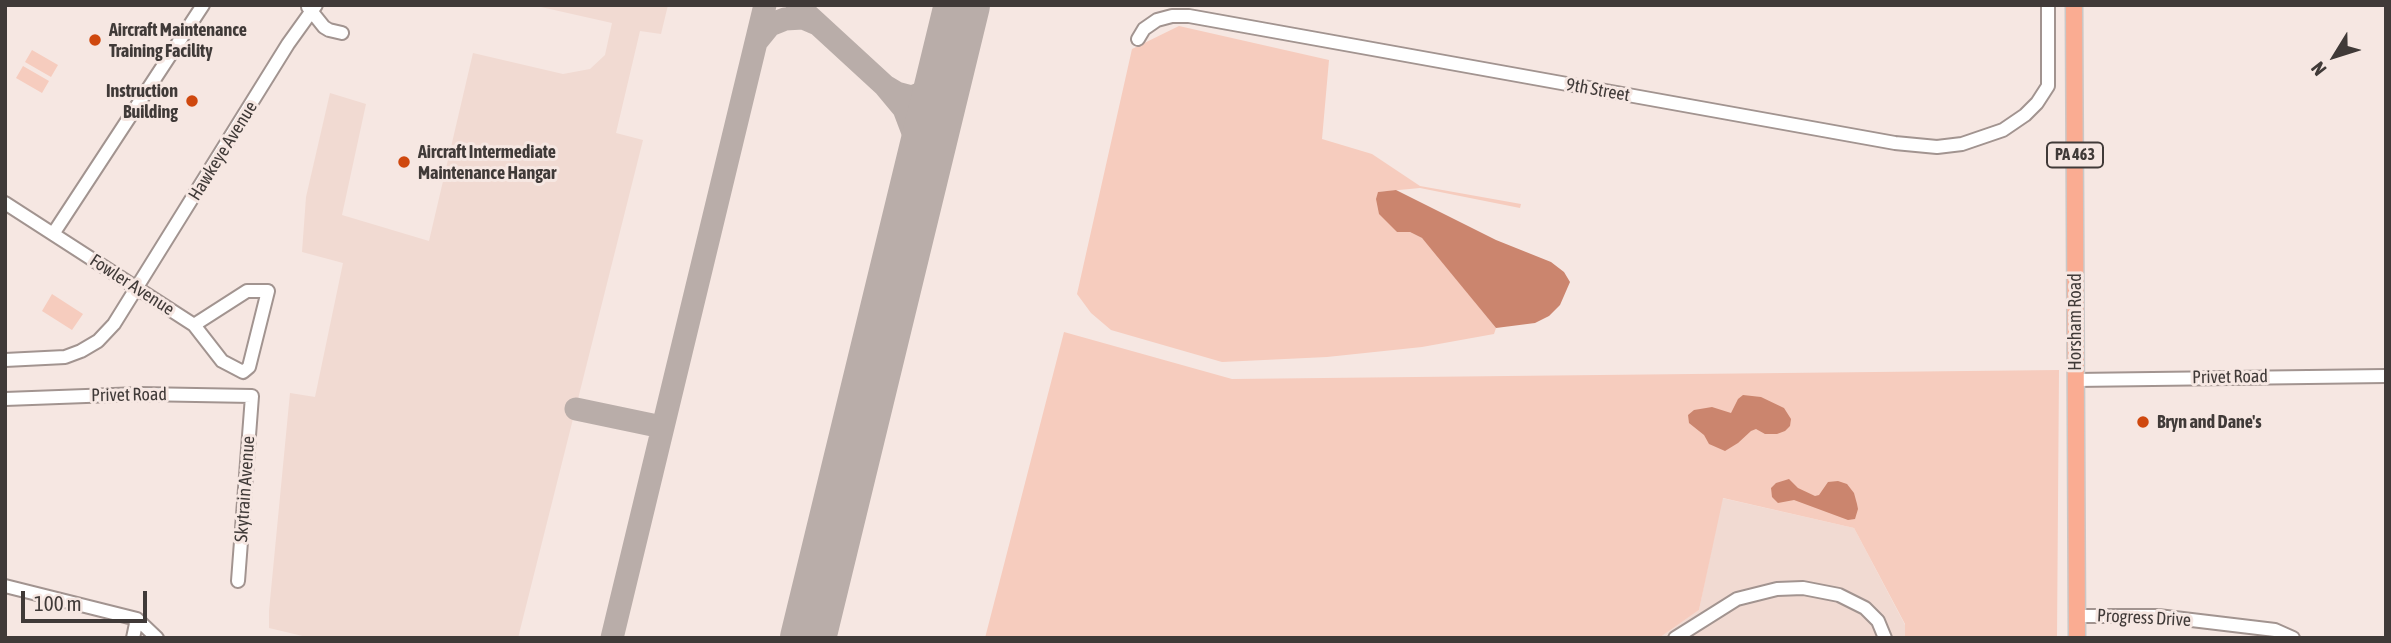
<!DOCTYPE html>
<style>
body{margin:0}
#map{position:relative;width:2391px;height:643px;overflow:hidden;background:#f6e7e2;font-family:"Asap Condensed",sans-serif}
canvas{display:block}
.frame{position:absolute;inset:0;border:7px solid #403a38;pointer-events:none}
.north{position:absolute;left:2300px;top:21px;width:70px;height:70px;-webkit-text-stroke:5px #f6e7e2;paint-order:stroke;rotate:232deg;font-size:19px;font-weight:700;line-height:28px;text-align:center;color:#403a38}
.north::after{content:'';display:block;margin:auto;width:24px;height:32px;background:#403a38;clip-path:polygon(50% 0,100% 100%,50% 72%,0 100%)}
.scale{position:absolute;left:21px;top:591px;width:126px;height:32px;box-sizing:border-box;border:4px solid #403a38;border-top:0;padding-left:9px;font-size:21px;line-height:24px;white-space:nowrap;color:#403a38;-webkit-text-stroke:5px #f6e7e2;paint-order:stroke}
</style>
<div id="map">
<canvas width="2391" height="643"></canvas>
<div class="frame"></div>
<div class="north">N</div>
<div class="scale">100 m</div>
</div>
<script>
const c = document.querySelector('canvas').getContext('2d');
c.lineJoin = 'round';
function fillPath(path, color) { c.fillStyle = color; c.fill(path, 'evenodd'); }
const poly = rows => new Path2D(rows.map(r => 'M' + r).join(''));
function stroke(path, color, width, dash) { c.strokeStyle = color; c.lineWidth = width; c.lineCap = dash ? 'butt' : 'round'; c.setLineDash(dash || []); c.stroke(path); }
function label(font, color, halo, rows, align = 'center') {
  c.font = font + ' "Asap Condensed",sans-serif'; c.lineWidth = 6; c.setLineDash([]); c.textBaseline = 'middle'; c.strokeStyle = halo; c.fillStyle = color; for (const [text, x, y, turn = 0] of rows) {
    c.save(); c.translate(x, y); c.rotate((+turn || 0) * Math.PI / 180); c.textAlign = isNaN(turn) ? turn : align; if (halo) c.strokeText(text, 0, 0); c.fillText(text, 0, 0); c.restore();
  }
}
fillPath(poly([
 [532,5,668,5,661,34,640,31,616,133,643,140,518,638,311,638,269,628,269,611,290,393,315,397,343,263,302,252,306,197,330,93,366,104,342,215,429,241,473,53,563,74,590,69,605,55,612,23],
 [1722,498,1854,528,1905,625,1905,638,1659,638,1699,610]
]), '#f1dad2');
fillPath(poly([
 [1179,26,1329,60,1322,139,1372,154,1420,186,1521,204,1520,208,1420,188,1378,192,1397,232,1410,232,1422,238,1433,250,1496,328,1494,334,1422,347,1327,357,1222,362,1111,330,1091,313,1077,294,1132,49],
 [32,50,58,65,51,77,25,62],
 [23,66,49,81,42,93,16,78],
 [52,294,83,314,72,330,42,311],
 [1064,332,1232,379,2059,370,2057,638,1905,638,1905,624,1854,528,1723,498,1699,610,1659,638,985,638]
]), '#f6ccbe');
fillPath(poly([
 [1396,190,1496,240,1551,262,1564,272,1570,282,1560,305,1549,316,1535,323,1496,328,1422,238,1410,232,1397,232,1379,214,1376,199,1378,192],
 [1743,395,1761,397,1784,408,1791,419,1790,426,1785,431,1777,434,1765,434,1756,429,1751,431,1738,443,1725,451,1709,444,1704,435,1689,423,1688,415,1694,410,1712,407,1731,413,1738,399],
 [1789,479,1798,488,1815,496,1819,495,1828,482,1838,481,1847,484,1854,493,1857,504,1858,509,1855,519,1848,520,1794,500,1778,503,1772,497,1771,488,1776,483]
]), '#cb856e');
stroke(poly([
 [797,5,884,85,904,109,915,138,919,179],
 [757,41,770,25,785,19,803,18,817,24],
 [887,87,897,93,912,97,927,91,945,74],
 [576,409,662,427],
 [612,638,765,5]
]), '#b9ada9', 23);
stroke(poly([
 [808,638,962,5]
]), '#b9ada9', 56);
const minor = poly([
 [308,7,324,27,329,30,342,33],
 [1138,39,1144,29,1157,20,1172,16,1189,16,1895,143,1937,147,1962,144,2003,130,2025,115,2037,103,2048,86,2048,5],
 [5,203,194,325,222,361,243,372,249,367,268,291,247,291,194,325],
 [53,234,203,5],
 [5,360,65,357,81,351,98,341,114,324,288,44,316,5],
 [2075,380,2386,376],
 [5,399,140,394,252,396,238,581],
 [5,586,137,619,157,638],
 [2077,616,2158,616,2275,630,2293,638],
 [133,638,137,619],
 [1675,638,1737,599,1777,589,1803,588,1839,595,1865,608,1878,621,1885,638]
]);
const major = poly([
 [2074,5,2077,638]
]);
stroke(minor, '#a29490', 16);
stroke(major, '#cac8c7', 19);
stroke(minor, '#fff', 12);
stroke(major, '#faac92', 16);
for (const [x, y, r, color] of [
 [95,40,7,"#cf480e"],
 [192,101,7,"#cf480e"],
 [404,162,7,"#cf480e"],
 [2143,422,7,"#cf480e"]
]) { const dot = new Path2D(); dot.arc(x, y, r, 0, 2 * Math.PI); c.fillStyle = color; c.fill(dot); stroke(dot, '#f6e7e2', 2.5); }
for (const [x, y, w] of [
 [2075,155,56]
]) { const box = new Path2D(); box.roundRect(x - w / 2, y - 12.5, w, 25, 5); c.fillStyle = '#f6e7e2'; c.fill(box); stroke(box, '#403a38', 2); }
label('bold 16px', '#403a38', null, [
 ["PA 463",2075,155]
]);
label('bold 18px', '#403a38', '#f6e7e2', [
 ["Aircraft Maintenance",109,30],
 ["Training Facility",109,51],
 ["Instruction",178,91,"right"],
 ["Building",178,112,"right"],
 ["Aircraft Intermediate",418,152],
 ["Maintenance Hangar",418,173],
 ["Bryn and Dane's",2157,422]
], 'left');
label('18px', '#403a38', '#f6e7e2', [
 ["9th Street",1598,90,10],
 ["Hawkeye Avenue",223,151,-58],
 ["Fowler Avenue",132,285,33],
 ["Horsham Road",2075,322,-90],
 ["Privet Road",2230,377,-1],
 ["Privet Road",129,395,-1],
 ["Skytrain Avenue",245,489,-86],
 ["Progress Drive",2144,618,3]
]);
</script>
